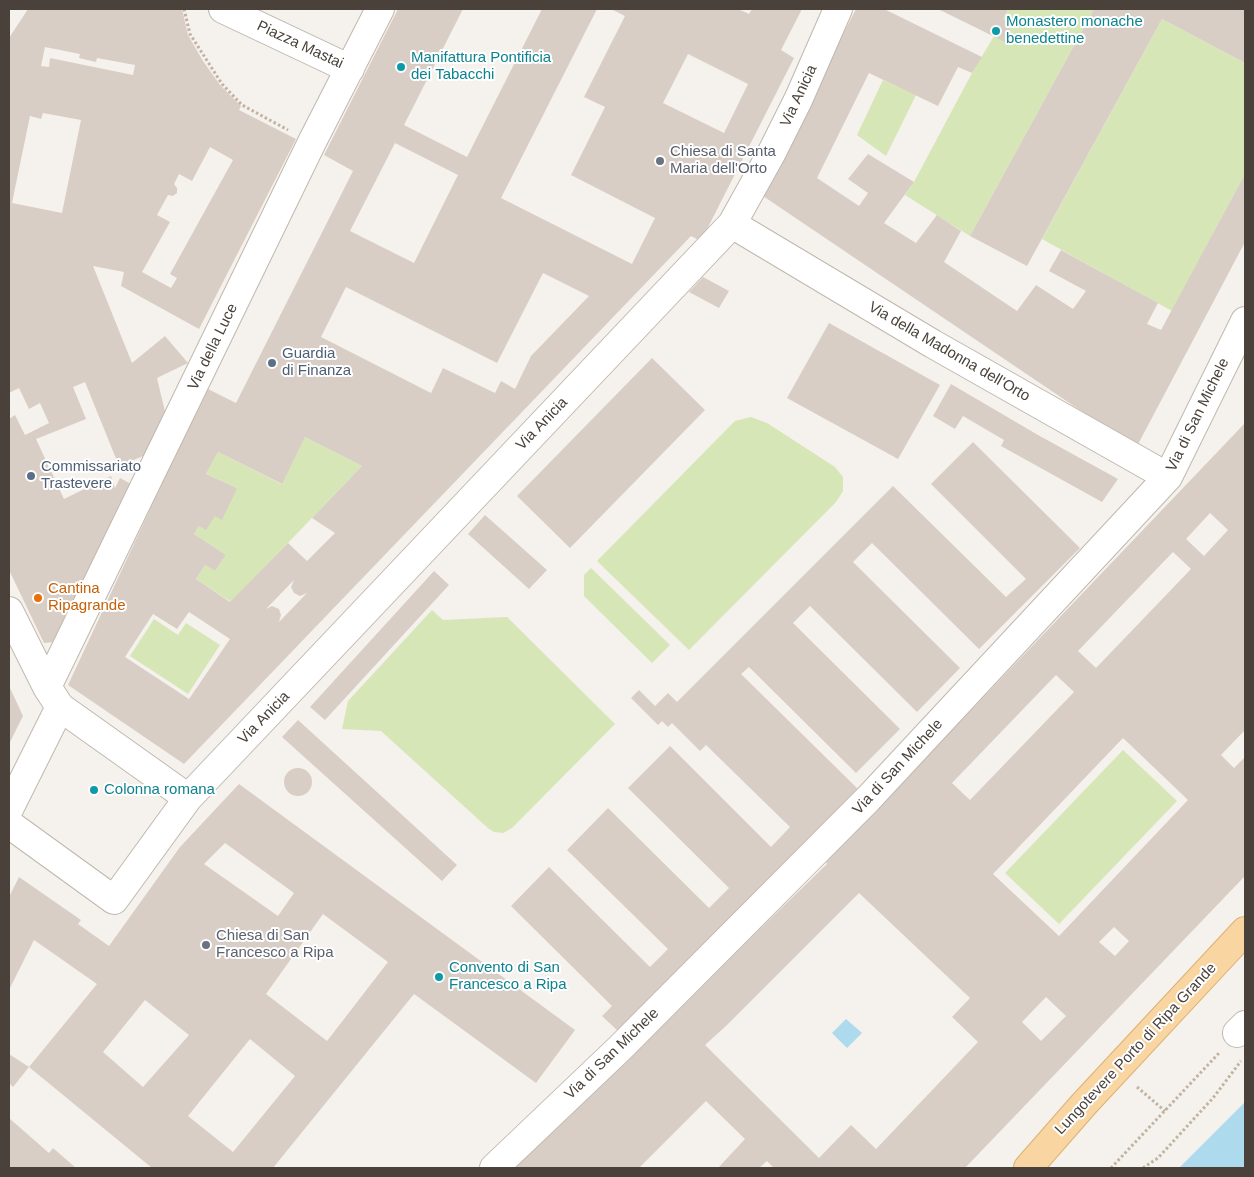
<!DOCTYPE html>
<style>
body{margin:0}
#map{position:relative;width:1254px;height:1177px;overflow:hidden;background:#f5f1ec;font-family:Arial,sans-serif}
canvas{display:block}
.frame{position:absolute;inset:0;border:10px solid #49413a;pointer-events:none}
</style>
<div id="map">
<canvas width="1254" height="1177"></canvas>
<div class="frame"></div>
</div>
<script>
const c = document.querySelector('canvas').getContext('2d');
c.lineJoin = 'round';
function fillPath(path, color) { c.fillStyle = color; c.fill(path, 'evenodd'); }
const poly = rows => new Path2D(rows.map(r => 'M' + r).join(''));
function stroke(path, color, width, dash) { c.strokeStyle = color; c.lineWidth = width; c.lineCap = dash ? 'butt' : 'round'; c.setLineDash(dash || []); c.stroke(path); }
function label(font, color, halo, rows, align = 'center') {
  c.font = font + ' Arial,sans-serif'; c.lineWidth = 4; c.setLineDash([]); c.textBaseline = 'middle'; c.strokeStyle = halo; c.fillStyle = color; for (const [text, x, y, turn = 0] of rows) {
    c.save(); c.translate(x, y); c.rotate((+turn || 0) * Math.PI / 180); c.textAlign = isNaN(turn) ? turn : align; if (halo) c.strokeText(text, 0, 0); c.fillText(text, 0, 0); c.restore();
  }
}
fillPath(poly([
 [1008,9,1094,9,970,236,905,195,914,182,972,73,994,36,1005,41,1012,25,1003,19],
 [1162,19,1245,63,1245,174,1172,311,1042,239],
 [883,80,916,95,886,156,857,135],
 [751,417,767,423,835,467,843,477,843,491,836,502,689,650,597,561,729,427,735,421],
 [305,437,362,466,231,602,196,579,205,565,215,571,226,555,194,534,199,526,215,516,237,488,206,474,218,452,281,484],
 [591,568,670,645,652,663,584,596,584,575],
 [432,610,443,620,507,617,615,724,512,828,503,833,494,832,489,829,381,731,342,729,348,701],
 [154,619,178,635,186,623,220,645,188,694,130,656],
 [1123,750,1177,801,1059,924,1005,873]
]), '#d6e6b7');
fillPath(poly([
 [846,1019,862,1033,847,1048,832,1033],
 [1245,1102,1245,1168,1179,1168]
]), '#addaed');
fillPath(poly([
 [28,9,182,9,188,35,203,61,220,85,241,106,239,110,296,139,199,329,121,286,124,272,93,266,132,363,165,336,188,363,157,378,166,416,148,454,119,466,85,382,73,387,86,419,36,439,64,499,111,476,115,488,120,478,133,485,56,642,44,643,9,570,9,419,15,415,25,435,49,423,40,403,29,409,19,388,9,393,9,38],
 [45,47,80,54,79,58,96,62,97,58,135,65,133,75,50,58,49,67,41,66],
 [43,113,81,120,62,213,12,203,30,116,41,119],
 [210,147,233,160,170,274,177,278,171,288,142,272,170,222,157,215,168,195,173,196,177,193,177,188,174,184,179,174,192,181],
 [398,9,463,9,404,125,467,157,542,9,597,9,501,198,632,264,655,218,571,175,605,107,584,97,625,16,611,9,738,9,749,14,752,9,802,9,781,50,794,58,701,241,691,236,184,764,68,685,174,458,208,389,236,403,353,171,324,155],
 [688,54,748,84,724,133,663,103],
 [395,143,458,175,414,263,350,231],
 [543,273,589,296,531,356,515,389,501,381,495,393,443,368,431,393,321,337,346,287,497,363],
 [305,437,362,466,312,518,335,533,307,561,288,543,230,602,196,579,205,565,215,571,226,555,194,534,199,526,206,530,215,516,222,520,237,488,206,474,218,452,282,484],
 [294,580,291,587,294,593,300,596,307,593,279,622,281,615,279,609,272,606,266,609],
 [189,612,230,639,189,699,125,657,153,614,177,629],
 [856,9,884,9,982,57,972,73,958,67,938,106,869,73,817,178,859,206,868,193,848,179,868,154,914,182,884,223,916,243,937,215,961,231,944,262,1017,311,1036,285,1073,309,1086,291,1049,271,1061,250,1158,303,1147,324,1161,330,1245,174,1245,242,1136,448,760,194],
 [938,9,1008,9,1003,19,1012,25,1005,42],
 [1094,9,1243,9,1245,10,1245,63,1162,19,1027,266,970,236],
 [703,277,729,291,719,308,689,292],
 [829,323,940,385,898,459,787,398],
 [652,358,705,410,570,548,517,496],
 [951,384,1038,435,1118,479,1102,502,1001,446,1004,440,963,416,955,429,933,416],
 [1245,423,1245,730,1221,755,1234,768,1245,757,1245,876,965,1168,774,1168,767,1161,759,1168,718,1168,745,1139,706,1101,639,1168,512,1168,827,864,826,862],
 [1210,513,1228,530,1204,556,1186,539],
 [1173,552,1191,569,1096,668,1078,651],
 [1056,675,1074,692,970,800,952,783],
 [1123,738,1188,800,1059,936,993,874],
 [859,893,970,998,952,1017,978,1042,876,1149,851,1125,819,1158,705,1045,727,1025],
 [1114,927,1129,941,1115,956,1099,942],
 [1046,997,1066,1016,1041,1041,1022,1022],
 [973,442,1080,548,979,649,872,543,853,562,960,668,917,712,810,606,793,623,900,729,856,773,749,667,741,674,859,790,618,1031,602,1016,612,1006,511,906,549,867,650,967,668,949,567,850,608,808,709,908,729,888,628,788,670,746,771,847,790,827,706,745,700,751,672,723,668,727,662,721,658,725,631,698,639,690,655,706,668,693,677,702,893,486,1006,597,1026,579,931,484],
 [485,515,547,570,529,589,468,534],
 [434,571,449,585,325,720,310,707],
 [9,686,23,716,9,744],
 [298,720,457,865,442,881,282,737],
 '284 782a14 14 0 1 1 28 0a14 14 0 1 1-28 0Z',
 [239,784,575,1030,536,1083,414,994,273,1168,152,1168,29,1067,97,984,34,940,9,990,9,897,19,877,81,920,78,924,109,946,180,847],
 [225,843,294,893,278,916,204,864],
 [323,914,388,962,327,1041,266,994],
 [145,1000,189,1035,143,1087,103,1052],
 [250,1039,295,1076,233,1152,188,1116],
 [9,1054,29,1067,13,1087,9,1083],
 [9,1118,49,1153,53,1148,76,1168,12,1168,9,1166]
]), '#d9cec5');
const minor = poly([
 [223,9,350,69],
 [732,224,933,344,1168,477],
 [9,611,47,687,60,707,188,798],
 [47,687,312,142,380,9],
 [9,809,60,707],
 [9,824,114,900,188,798,732,224,771,154,799,98,838,9],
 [1237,1033,1245,1025],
 [494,1168,620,1048,868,799,1168,477,1245,321]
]);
const major = poly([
 [1028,1168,1084,1104,1245,931]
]);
stroke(minor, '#c0b8ae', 30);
stroke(major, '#ddb071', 30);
stroke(poly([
 [184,9,190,34,222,84,242,105,288,130],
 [1137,1087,1165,1111],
 [1111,1168,1220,1052],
 [1143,1168,1158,1158,1213,1098,1241,1061]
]), '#c1b2a1', 3, [2.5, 2.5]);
stroke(minor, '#fff', 28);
stroke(major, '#f8d5a1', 28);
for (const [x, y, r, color] of [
 [996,31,5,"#0f9aa8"],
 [401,67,5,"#0f9aa8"],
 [660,161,5,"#6b7280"],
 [272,363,5,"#5c6f8a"],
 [31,476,5,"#5c6f8a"],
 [38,598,5,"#e8710a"],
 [94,790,5,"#0f9aa8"],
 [206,945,5,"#6b7280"],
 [439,977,5,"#0f9aa8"]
]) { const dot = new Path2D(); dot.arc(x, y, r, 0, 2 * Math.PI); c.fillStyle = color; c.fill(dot); stroke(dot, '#fff', 2); }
label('15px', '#0d838f', '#fff', [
 ["Monastero monache",1006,22],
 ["benedettine",1006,39],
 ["Manifattura Pontificia",411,58],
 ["dei Tabacchi",411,75],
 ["Colonna romana",104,790],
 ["Convento di San",449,968],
 ["Francesco a Ripa",449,985]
], 'left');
label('15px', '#49413a', '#fff', [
 ["Piazza Mastai",300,45,25],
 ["Via Anicia",799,96,-65],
 ["Via della Luce",213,347,-64],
 ["Via della Madonna dell'Orto",949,352,30],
 ["Via di San Michele",1198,415,-64],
 ["Via Anicia",542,424,-46],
 ["Via Anicia",264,718,-46],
 ["Via di San Michele",898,767,-47],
 ["Lungotevere Porto di Ripa Grande",1136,1049,-47],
 ["Via di San Michele",612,1054,-44]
]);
label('15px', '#5b616d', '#fff', [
 ["Chiesa di Santa",670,152],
 ["Maria dell'Orto",670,169],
 ["Chiesa di San",216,936],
 ["Francesco a Ripa",216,953]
], 'left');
label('15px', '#4e5e75', '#fff', [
 ["Guardia",282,354],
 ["di Finanza",282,371],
 ["Commissariato",41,467],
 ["Trastevere",41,484]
], 'left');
label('15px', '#c56008', '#fff', [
 ["Cantina",48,589],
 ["Ripagrande",48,606]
], 'left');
</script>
